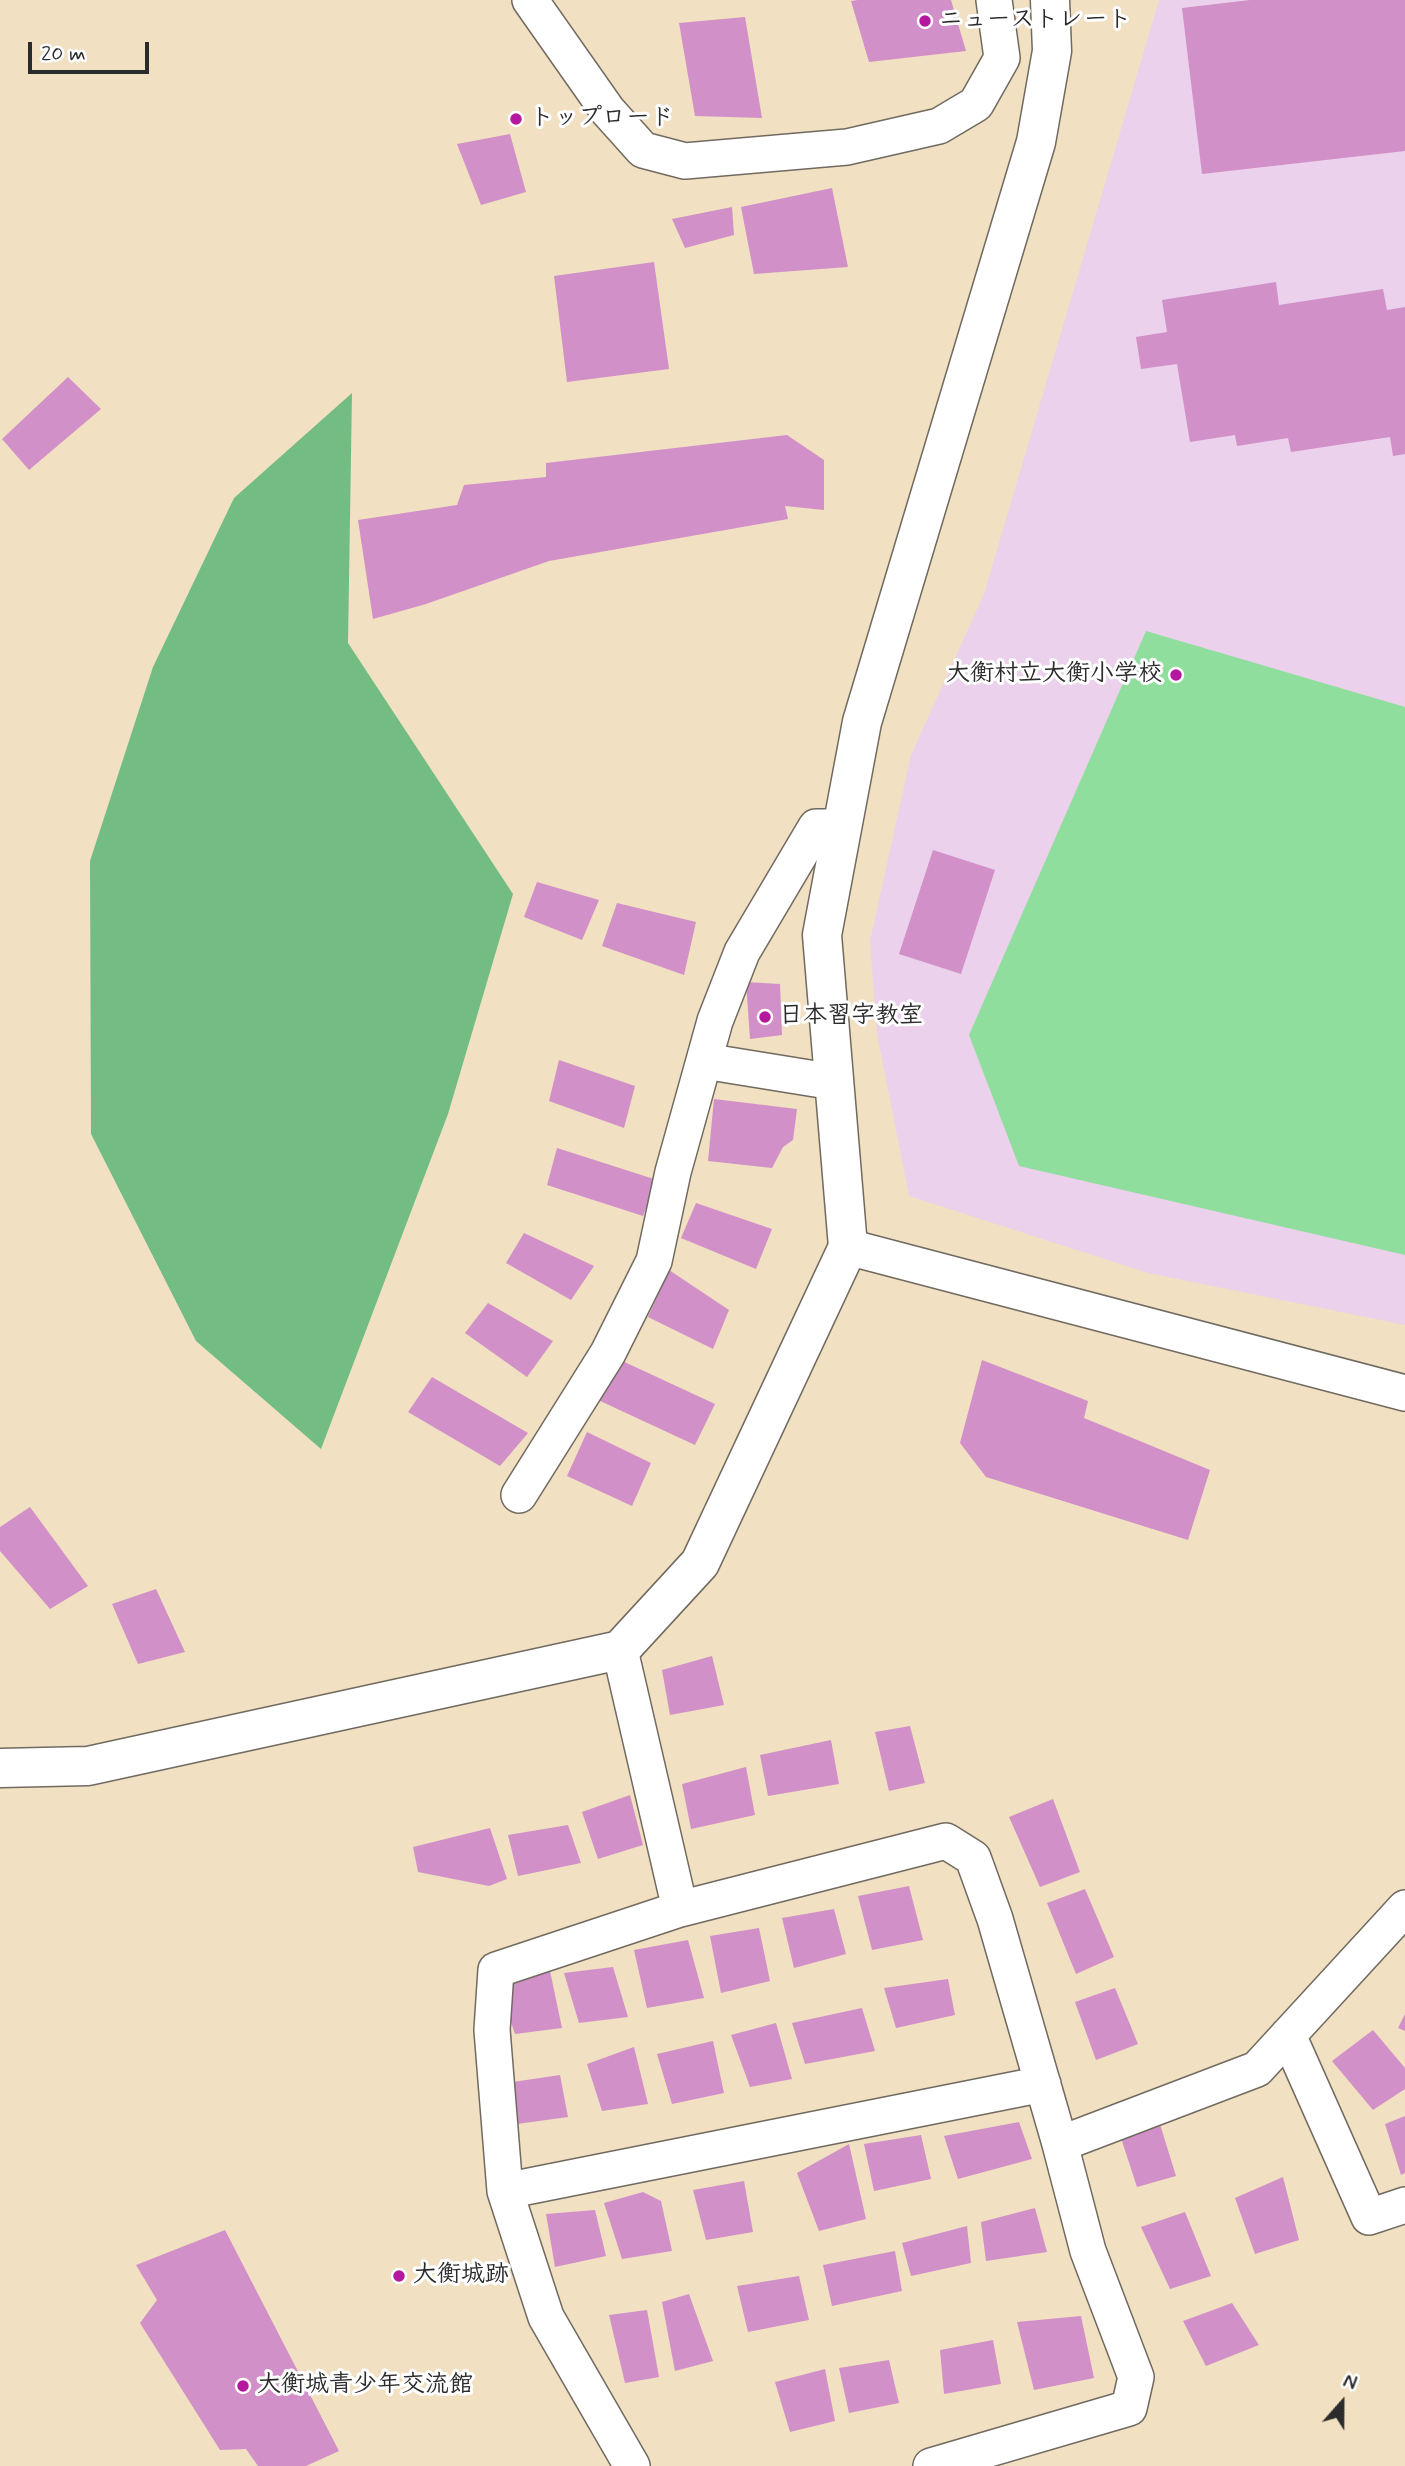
<!DOCTYPE html>
<meta charset="utf-8">
<style>
body{margin:0}
#map{position:relative;width:1405px;height:2466px;overflow:hidden;background:#f1e0c1;font-family:Mynerve,sans-serif}
canvas{display:block}
.north{position:absolute;left:1307px;top:2368px;width:70px;height:70px;-webkit-text-stroke:5px #fff;paint-order:stroke;rotate:21deg;font-size:19px;font-weight:700;line-height:28px;text-align:center;color:#2b2b2b}
.north::after{content:'';display:block;margin:auto;width:24px;height:32px;background:#2b2b2b;clip-path:polygon(50% 0,100% 100%,50% 72%,0 100%)}
.scale{position:absolute;left:28px;top:42px;width:121px;height:32px;box-sizing:border-box;border:4px solid #2b2b2b;border-top:0;padding-left:9px;font-size:21px;line-height:24px;white-space:nowrap;color:#2b2b2b;-webkit-text-stroke:5px #fff;paint-order:stroke}
</style>
<div id="map">
<canvas width="1405" height="2466"></canvas>
<div class="north">N</div>
<div class="scale">20 m</div>
</div>
<script>
const c = document.querySelector('canvas').getContext('2d');
c.lineJoin = 'round';
function fillPath(path, color) { c.fillStyle = color; c.fill(path, 'evenodd'); }
const poly = rows => new Path2D(rows.map(r => 'M' + r).join(''));
function stroke(path, color, width, dash) { c.strokeStyle = color; c.lineWidth = width; c.lineCap = dash ? 'butt' : 'round'; c.setLineDash(dash || []); c.stroke(path); }
function label(font, color, halo, rows, align = 'center') {
  c.font = font + ' Mynerve,"Klee One",sans-serif'; c.lineWidth = 6; c.setLineDash([]); c.textBaseline = 'middle'; c.strokeStyle = halo; c.fillStyle = color; for (const [text, x, y, turn = 0] of rows) {
    c.save(); c.translate(x, y); c.rotate((+turn || 0) * Math.PI / 180); c.textAlign = isNaN(turn) ? turn : align; if (halo) c.strokeText(text, 0, 0); c.fillText(text, 0, 0); c.restore();
  }
}
fillPath(poly([
 [1159,0,1405,0,1405,1325,1148,1273,909,1196,877,1034,870,941,911,755,984,594]
]), '#ebd1eb');
fillPath(poly([
 [1146,631,1405,707,1405,1255,1019,1166,969,1035]
]), '#8fde9d');
fillPath(poly([
 [352,393,348,643,513,894,448,1114,321,1449,196,1341,91,1134,90,861,153,667,234,498]
]), '#73bd84');
fillPath(poly([
 [858,0,951,0,966,51,869,62,851,1],
 [1250,0,1405,0,1405,151,1202,174,1182,8],
 [745,17,762,118,695,116,679,23],
 [510,134,526,192,481,205,457,144],
 [832,188,848,267,754,274,741,207],
 [732,207,734,235,685,248,672,219],
 [654,262,669,369,567,382,554,276],
 [1276,282,1279,305,1383,289,1387,310,1405,307,1405,454,1393,456,1390,437,1291,452,1288,438,1237,446,1235,435,1190,442,1177,364,1141,369,1136,337,1167,332,1162,300],
 [68,377,101,409,29,470,2,439],
 [787,435,824,460,824,510,785,506,788,519,549,561,426,604,373,619,358,520,457,505,464,485,546,477,546,463],
 [933,850,995,870,961,974,899,954],
 [537,882,599,900,582,940,524,917],
 [617,903,696,922,684,975,602,946],
 [746,982,780,984,782,1035,750,1039],
 [559,1060,635,1086,624,1128,549,1101],
 [714,1099,797,1109,793,1140,783,1147,772,1168,708,1161],
 [557,1148,657,1180,643,1216,547,1185],
 [696,1203,772,1229,756,1269,681,1238],
 [524,1233,594,1266,571,1300,506,1263],
 [669,1270,729,1310,713,1349,648,1317],
 [488,1303,553,1341,527,1377,465,1333],
 [618,1359,715,1404,695,1445,598,1400],
 [982,1360,1088,1401,1084,1418,1210,1470,1188,1540,986,1477,960,1443],
 [432,1377,528,1433,500,1466,408,1412],
 [587,1432,651,1463,632,1506,567,1476],
 [30,1507,88,1586,50,1609,0,1551,0,1527],
 [156,1589,185,1652,138,1664,112,1604],
 [712,1656,724,1705,670,1715,662,1670],
 [910,1726,925,1783,889,1791,875,1732],
 [831,1740,839,1784,768,1796,760,1755],
 [746,1767,755,1815,691,1829,682,1784],
 [630,1795,643,1845,598,1859,582,1812],
 [1053,1799,1080,1872,1040,1887,1009,1817],
 [568,1825,581,1863,518,1876,508,1835],
 [490,1828,507,1879,489,1886,418,1872,413,1847],
 [909,1886,923,1940,872,1950,858,1896],
 [1085,1889,1114,1957,1076,1974,1047,1903],
 [834,1909,846,1954,794,1968,782,1918],
 [759,1928,770,1981,721,1993,710,1936],
 [688,1940,704,1998,647,2008,634,1950],
 [613,1967,628,2017,579,2023,564,1973],
 [550,1971,562,2028,515,2034,506,2007,508,1980],
 [948,1979,955,2015,896,2028,884,1988],
 [1115,1988,1138,2044,1096,2060,1075,2002],
 [862,2008,875,2051,805,2064,792,2023],
 [1405,2014,1405,2031,1398,2028],
 [776,2023,792,2079,750,2087,731,2035],
 [1373,2030,1405,2068,1405,2089,1373,2110,1332,2061],
 [713,2041,724,2093,672,2104,657,2054],
 [634,2047,648,2104,602,2111,587,2064],
 [560,2075,568,2117,517,2124,506,2083],
 [1405,2116,1405,2173,1401,2175,1385,2124],
 [1159,2121,1176,2176,1137,2187,1120,2135],
 [1019,2122,1032,2159,958,2179,944,2136],
 [921,2135,931,2179,874,2191,864,2144],
 [849,2144,866,2219,819,2231,797,2173],
 [1283,2177,1299,2240,1255,2254,1235,2198],
 [744,2181,753,2232,706,2240,693,2190],
 [643,2192,661,2201,672,2251,622,2259,604,2203],
 [1035,2208,1047,2252,986,2261,981,2222],
 [595,2210,606,2256,555,2267,546,2214],
 [1185,2212,1211,2276,1170,2289,1141,2227],
 [967,2226,971,2263,911,2276,902,2243],
 [225,2230,339,2451,306,2466,258,2466,246,2449,220,2450,140,2323,157,2300,136,2265],
 [895,2251,902,2291,832,2306,823,2265],
 [799,2276,809,2320,748,2332,737,2286],
 [689,2294,713,2361,675,2371,662,2302],
 [1232,2303,1259,2345,1206,2366,1183,2321],
 [647,2310,659,2377,625,2383,609,2315],
 [1081,2316,1094,2378,1034,2390,1017,2322],
 [993,2340,1001,2384,944,2394,940,2350],
 [889,2360,899,2403,849,2413,839,2368],
 [825,2369,835,2421,790,2432,775,2382]
]), '#d190c8');
const minor = poly([
 [530,0,608,111,643,150,685,161,847,147,939,126,976,104,1002,58,994,0],
 [704,1061,834,1082],
 [848,1247,1405,1393],
 [519,1495,608,1353,654,1261,673,1172,715,1021,742,952,816,827,843,827],
 [620,1650,680,1909],
 [1288,2035,1369,2217,1405,2205],
 [1060,2144,1257,2069,1405,1908],
 [505,2191,1043,2084],
 [632,2466,546,2317,505,2191,492,2030,496,1970,680,1909,946,1841,973,1858,995,1919,1060,2144,1088,2251,1136,2377,1129,2408,931,2466]
]);
const tertiary = poly([
 [0,1768,88,1766,620,1650,700,1563,848,1247,822,935,862,722,1036,142,1052,51,1050,0]
]);
stroke(minor, '#706a60', 38);
stroke(tertiary, '#706a60', 41);
stroke(minor, '#fff', 35);
stroke(tertiary, '#fff', 38);
for (const [x, y, r, color] of [
 [925,21,7,"#b5179e"],
 [516,119,7,"#b5179e"],
 [1176,675,7,"#b5179e"],
 [765,1017,7,"#b5179e"],
 [399,2276,7,"#b5179e"],
 [243,2386,7,"#b5179e"]
]) { const dot = new Path2D(); dot.arc(x, y, r, 0, 2 * Math.PI); c.fillStyle = color; c.fill(dot); stroke(dot, '#fff', 2.5); }
label('bold 24px', '#2b2b2b', '#fff', [
 ["ニューストレート",939,21],
 ["トップロード",530,119],
 ["大衡村立大衡小学校",1162,675,"right"],
 ["日本習字教室",779,1017],
 ["大衡城跡",413,2276],
 ["大衡城青少年交流館",257,2386]
], 'left');
</script>
